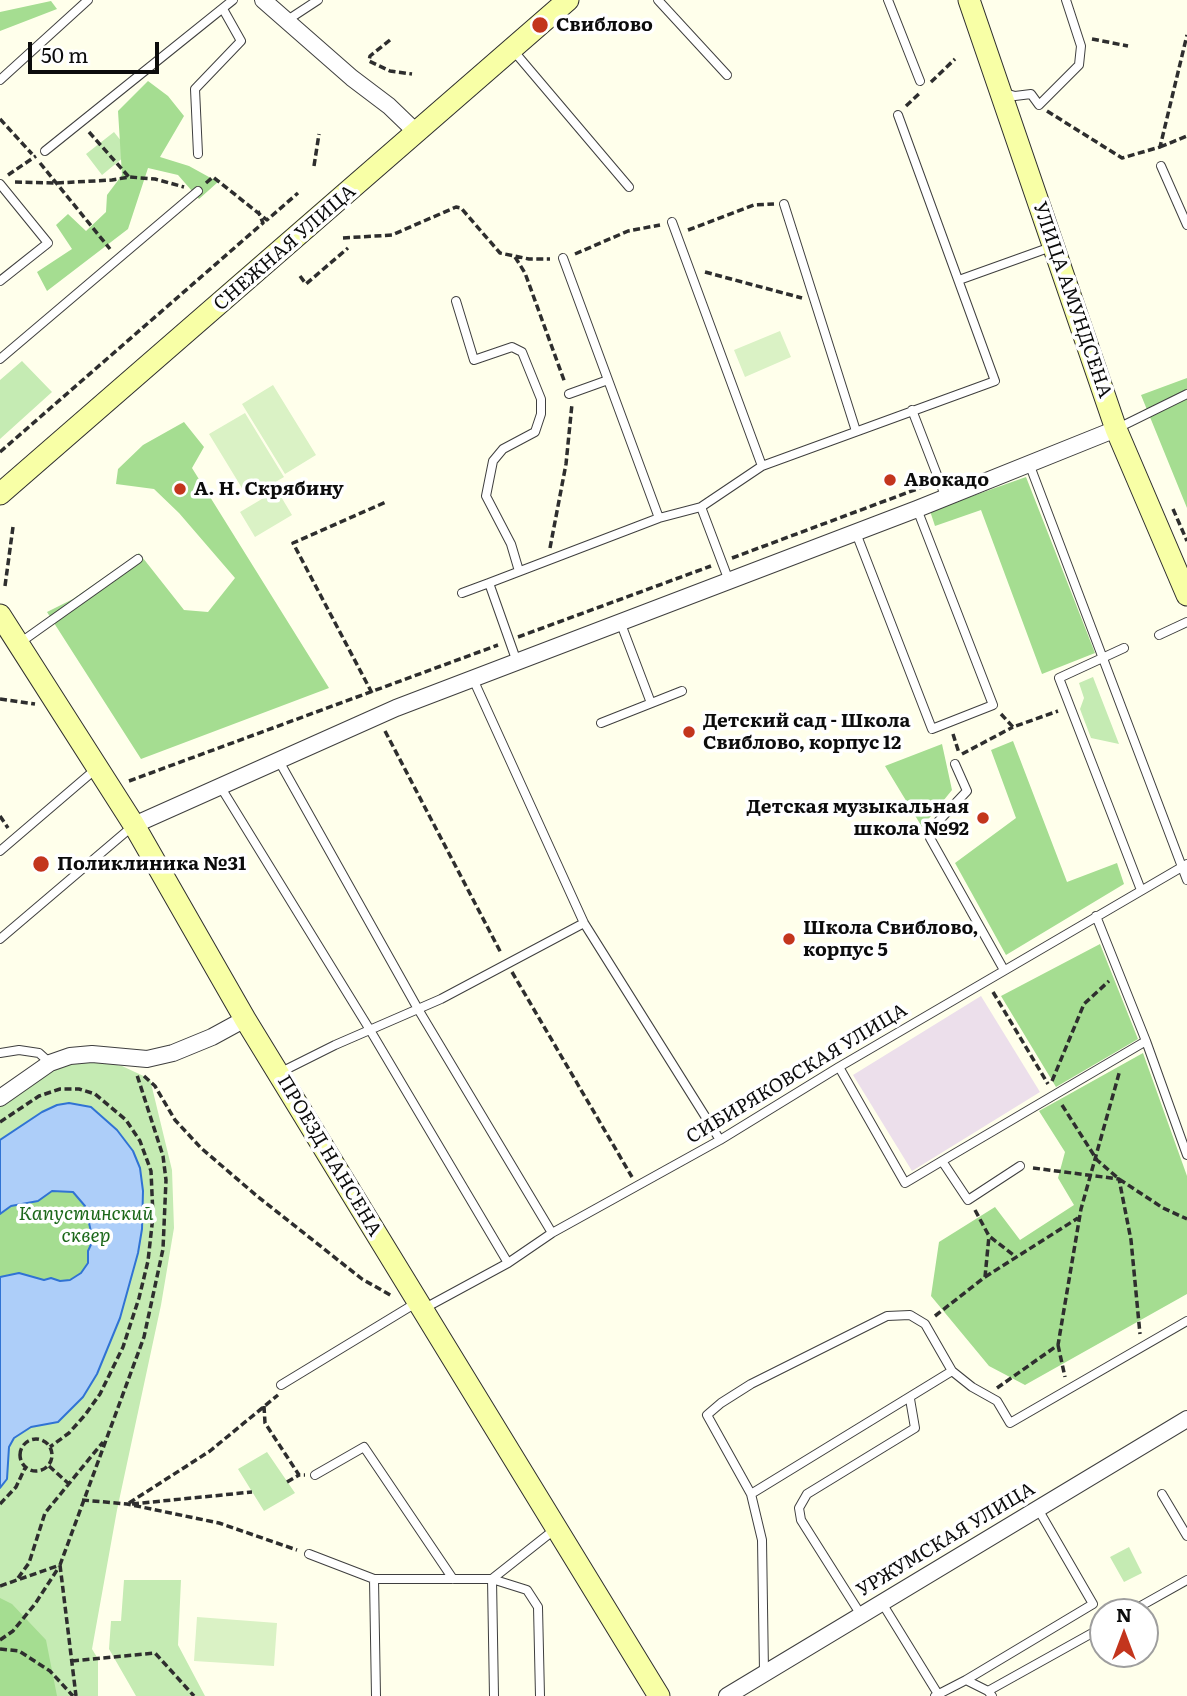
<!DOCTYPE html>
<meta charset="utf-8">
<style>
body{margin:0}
#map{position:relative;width:1187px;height:1696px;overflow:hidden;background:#ffffeb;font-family:Literata,serif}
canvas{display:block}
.north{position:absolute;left:1089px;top:1598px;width:70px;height:70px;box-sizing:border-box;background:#fff;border:2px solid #9e9e9e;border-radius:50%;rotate:0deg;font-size:19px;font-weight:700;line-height:28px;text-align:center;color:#0c0c0c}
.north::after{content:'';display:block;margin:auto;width:24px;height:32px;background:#c3351d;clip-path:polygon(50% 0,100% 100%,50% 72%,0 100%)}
.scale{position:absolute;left:28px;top:42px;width:131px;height:32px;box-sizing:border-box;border:4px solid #0c0c0c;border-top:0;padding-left:9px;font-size:21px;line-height:24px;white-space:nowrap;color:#0c0c0c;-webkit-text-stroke:5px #fff;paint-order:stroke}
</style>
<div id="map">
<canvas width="1187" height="1696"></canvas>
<div class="north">N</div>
<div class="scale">50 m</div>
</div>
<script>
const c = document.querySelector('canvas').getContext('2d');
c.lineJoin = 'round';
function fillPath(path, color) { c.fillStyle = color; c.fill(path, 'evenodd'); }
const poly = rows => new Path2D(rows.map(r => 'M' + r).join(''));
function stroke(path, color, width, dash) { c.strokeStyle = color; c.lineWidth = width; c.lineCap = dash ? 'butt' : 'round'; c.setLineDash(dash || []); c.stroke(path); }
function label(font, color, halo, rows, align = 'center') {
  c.font = font + ' Literata,serif'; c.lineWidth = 7; c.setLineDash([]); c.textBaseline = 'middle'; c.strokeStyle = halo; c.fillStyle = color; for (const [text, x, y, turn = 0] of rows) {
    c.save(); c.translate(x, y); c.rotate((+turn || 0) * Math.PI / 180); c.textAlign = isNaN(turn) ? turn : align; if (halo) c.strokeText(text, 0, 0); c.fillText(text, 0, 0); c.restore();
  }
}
fillPath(poly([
 [981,996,1040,1092,912,1171,853,1075]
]), '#ecdfeb');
fillPath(poly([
 [114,132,130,152,102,175,86,154],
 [22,361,52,392,0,439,0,380],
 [1093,677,1119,744,1091,738,1080,709,1084,698,1079,683],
 [77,1061,95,1061,122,1066,150,1079,172,1170,174,1228,161,1305,117,1510,92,1649,98,1659,98,1696,0,1696,0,1103,52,1069],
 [267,1452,295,1493,264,1511,238,1469],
 [1129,1547,1142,1573,1124,1582,1110,1557],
 [124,1580,181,1580,178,1645,205,1696,136,1696,109,1649,111,1621,121,1621]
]), '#c5ebb3');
fillPath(poly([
 [51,1,57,9,0,31,0,12],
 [148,81,168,96,184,116,160,157,189,166,218,182,199,199,178,175,148,168,128,229,47,291,37,272,72,249,56,225,68,214,86,231,106,212,107,195,122,175,118,111],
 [1187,378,1187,508,1141,395],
 [184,422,204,447,192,468,329,688,141,759,47,612,73,599,139,553,184,610,208,612,235,578,179,513,154,489,116,484,118,469,143,445],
 [1026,477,1095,653,1042,674,981,510,935,526,930,511],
 [1013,741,1067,882,1117,863,1124,884,1006,955,955,863,1016,818,991,750],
 [942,744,952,790,922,827,885,766],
 [1100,944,1138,1039,1056,1087,1001,996],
 [1143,1053,1187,1176,1187,1294,1025,1385,989,1366,931,1296,939,1242,995,1207,1020,1240,1074,1205,1058,1178,1065,1152,1039,1111],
 [52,1191,73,1192,85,1206,93,1240,88,1251,88,1263,81,1273,70,1280,43,1280,19,1273,0,1277,0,1214,11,1206,38,1200],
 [0,1598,12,1604,46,1640,57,1696,0,1696]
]), '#a5dd91');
fillPath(poly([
 [780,331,791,357,745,377,734,350],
 [273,385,316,455,285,474,242,404],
 [245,413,284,477,248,498,209,434],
 [277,490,292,515,255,537,240,512],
 [197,1617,277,1623,274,1666,194,1661]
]), '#daf2c5');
const water = poly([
 [69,1103,91,1107,117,1130,133,1151,140,1168,143,1191,142,1229,138,1253,120,1318,97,1374,83,1397,58,1422,31,1427,14,1438,9,1447,7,1479,0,1488,0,1277,19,1273,44,1280,51,1278,60,1281,70,1280,81,1273,88,1263,88,1251,93,1240,85,1206,73,1192,52,1191,38,1201,11,1206,0,1214,0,1140,42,1112,57,1105,69,1103]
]);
fillPath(water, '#adcef9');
stroke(water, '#3073d4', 2);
const lane = poly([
 [658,0,727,75],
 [888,0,920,81],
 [286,21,318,0],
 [512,49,629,187],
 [0,80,88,0],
 [1005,93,1015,96,1031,94,1039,105,1079,65,1081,46,1066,0],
 [45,151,233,0],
 [198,154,195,89,241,41,223,9],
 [1161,166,1187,225],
 [0,184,48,243,0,281],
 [784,204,856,431],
 [672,222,762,466],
 [563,258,659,518],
 [959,280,1051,247],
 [456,301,474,360,512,347,522,352,541,399,541,414,535,432,503,449,493,461,486,496,511,544,519,571],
 [0,359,198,191],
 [569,394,608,380],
 [912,410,946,498],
 [1116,429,1187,394],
 [1030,466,1187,880],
 [701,507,729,581],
 [856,533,932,729,993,705,917,509],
 [462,593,489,583],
 [621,624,651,703],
 [1159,635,1187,622],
 [21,642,138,559],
 [1124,648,1059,678,1141,890],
 [517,662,489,583,659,518,701,507,762,466,995,381,898,115],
 [473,679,584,923,720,1140],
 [601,723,682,691],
 [279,761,418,1009,552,1233],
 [955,764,967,791,932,828,930,838,1004,970],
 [220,786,370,1030,508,1263],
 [0,851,97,768],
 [0,939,134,825],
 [1146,1041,1187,1155],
 [0,1053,19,1050,39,1053,50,1063],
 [839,1067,905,1183,942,1161,1146,1041,1096,916],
 [281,1072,335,1045,441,999,584,923],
 [942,1161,968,1200,1020,1166],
 [425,1308,508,1263,552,1233,720,1140,839,1067,1187,864],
 [281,1385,416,1303],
 [315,1475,364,1447,453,1579],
 [751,1494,952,1371],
 [1162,1494,1187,1536],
 [309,1554,374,1579],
 [882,1603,938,1694],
 [1130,1612,1187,1580],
 [861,1615,801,1520,799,1508,807,1494,915,1428,910,1399],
 [764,1672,762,1540,751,1494,707,1415,721,1403,751,1384,887,1316,910,1315,925,1324,952,1371,972,1387,997,1401,1010,1423,1187,1321],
 [966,1680,1093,1604,1038,1509],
 [988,1691,1103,1627],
 [376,1696,374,1579,492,1579,527,1590,538,1607,540,1696],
 [494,1696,492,1579,554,1530],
 [935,1696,966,1680,988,1691,992,1696]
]);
const street = poly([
 [263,0,352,78,389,106,416,132],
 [134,825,396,708,917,509,1116,429],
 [0,1098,50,1063,70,1056,92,1054,147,1059,173,1053,212,1037,245,1019],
 [727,1696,1187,1419]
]);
const secondary = poly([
 [969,0,1116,429,1187,595],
 [0,494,568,0],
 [0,615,134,825,245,1019,659,1696]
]);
stroke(lane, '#3f3f3f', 10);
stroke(street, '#3f3f3f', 18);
stroke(secondary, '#2e2e2e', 23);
stroke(poly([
 [1092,39,1128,46],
 [390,40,370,56,369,61,390,71,412,74],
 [931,82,955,59],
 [906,106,921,92],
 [1047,111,1122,158,1160,147,1187,35],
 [0,119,32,154],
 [89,132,129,177],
 [1160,147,1187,136],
 [40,163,110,249],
 [314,166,319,134],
 [8,175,36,156],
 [15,182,57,183,112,180,129,177,155,179,184,187],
 [206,183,213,177,267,220,298,193],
 [688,230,754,205,774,204],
 [343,238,392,235,456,207,461,208,500,253,529,259,550,259],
 [575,254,628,231,660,225],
 [515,257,525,273,565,383],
 [705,272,802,298],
 [300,276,306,284,348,248],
 [0,452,263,223,258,211],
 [1173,509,1187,541],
 [550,548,566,464,572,404],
 [732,558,925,486],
 [5,586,13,527],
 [518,637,711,566],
 [372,693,293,543,386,502],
 [0,699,35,704],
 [1001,714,1013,727,1058,711],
 [385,731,501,953],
 [953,734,959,753],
 [962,754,1013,727],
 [129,781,498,645],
 [0,816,8,828],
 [512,972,632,1177],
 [993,992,1048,1084],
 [144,1076,155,1086,175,1120,201,1148,257,1196,362,1279,392,1296],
 [1052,1081,1084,1004,1109,981],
 [1062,1105,1097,1160,1119,1179,1163,1208,1187,1219],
 [0,1122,39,1096,60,1089,79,1089,95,1094,126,1120,140,1141,151,1171,153,1216,148,1261,139,1298,123,1347,100,1394,85,1415,69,1433,50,1447],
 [1033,1168,1119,1179,1131,1240,1140,1334],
 [975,1210,989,1236,1016,1257],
 [985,1277,1078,1218],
 [935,1316,985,1277,989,1236],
 [1058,1345,1065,1377],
 [997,1388,1058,1345,1081,1209,1120,1070],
 [264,1406,265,1423,299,1475,305,1475],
 '20 1455a16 16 0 1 1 32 0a16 16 0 1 1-32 0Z',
 [49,1466,69,1484],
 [287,1482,299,1475],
 [82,1500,127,1504,219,1523,297,1550],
 [129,1503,210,1451,278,1395],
 [0,1504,16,1487,25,1468],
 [132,1504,252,1492],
 [60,1565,76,1696],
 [18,1578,29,1563,45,1513,103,1442],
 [0,1586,60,1565,144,1337,163,1249,166,1180,163,1156,137,1075],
 [0,1640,13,1631,35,1604,59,1567],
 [0,1649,19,1651,50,1671,73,1696],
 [72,1661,155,1653,194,1696]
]), '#2e2e2e', 3.5, [7, 3.5]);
stroke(lane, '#fff', 8);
stroke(street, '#fff', 16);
stroke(secondary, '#f8ffa6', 21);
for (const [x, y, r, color] of [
 [540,25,9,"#c3351d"],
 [890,480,7,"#c3351d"],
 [180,489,7,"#c3351d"],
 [689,732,7,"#c3351d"],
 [983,818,7,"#c3351d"],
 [41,864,9,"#c3351d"],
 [789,939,7,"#c3351d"]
]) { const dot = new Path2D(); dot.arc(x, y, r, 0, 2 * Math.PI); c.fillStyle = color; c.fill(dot); stroke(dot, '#fff', 2.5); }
label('bold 19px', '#0c0c0c', '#fff', [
 ["Свиблово",556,25],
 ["Авокадо",904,480],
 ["А. Н. Скрябину",194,489],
 ["Детский сад - Школа",703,721],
 ["Свиблово, корпус 12",703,743],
 ["Детская музыкальная",969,807,"right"],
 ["школа №92",969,829,"right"],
 ["Поликлиника №31",57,864],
 ["Школа Свиблово,",803,928],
 ["корпус 5",803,950]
], 'left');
label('19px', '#0c0c0c', '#fff', [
 ["СНЕЖНАЯ УЛИЦА",285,248,-41],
 ["УЛИЦА АМУНДСЕНА",1072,300,71],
 ["СИБИРЯКОВСКАЯ УЛИЦА",797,1074,-31],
 ["ПРОЕЗД НАНСЕНА",329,1156,59],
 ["УРЖУМСКАЯ УЛИЦА",946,1540,-31]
]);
label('italic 19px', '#1b6719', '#fff', [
 ["Капустинский",86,1214],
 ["сквер",86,1236]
]);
</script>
